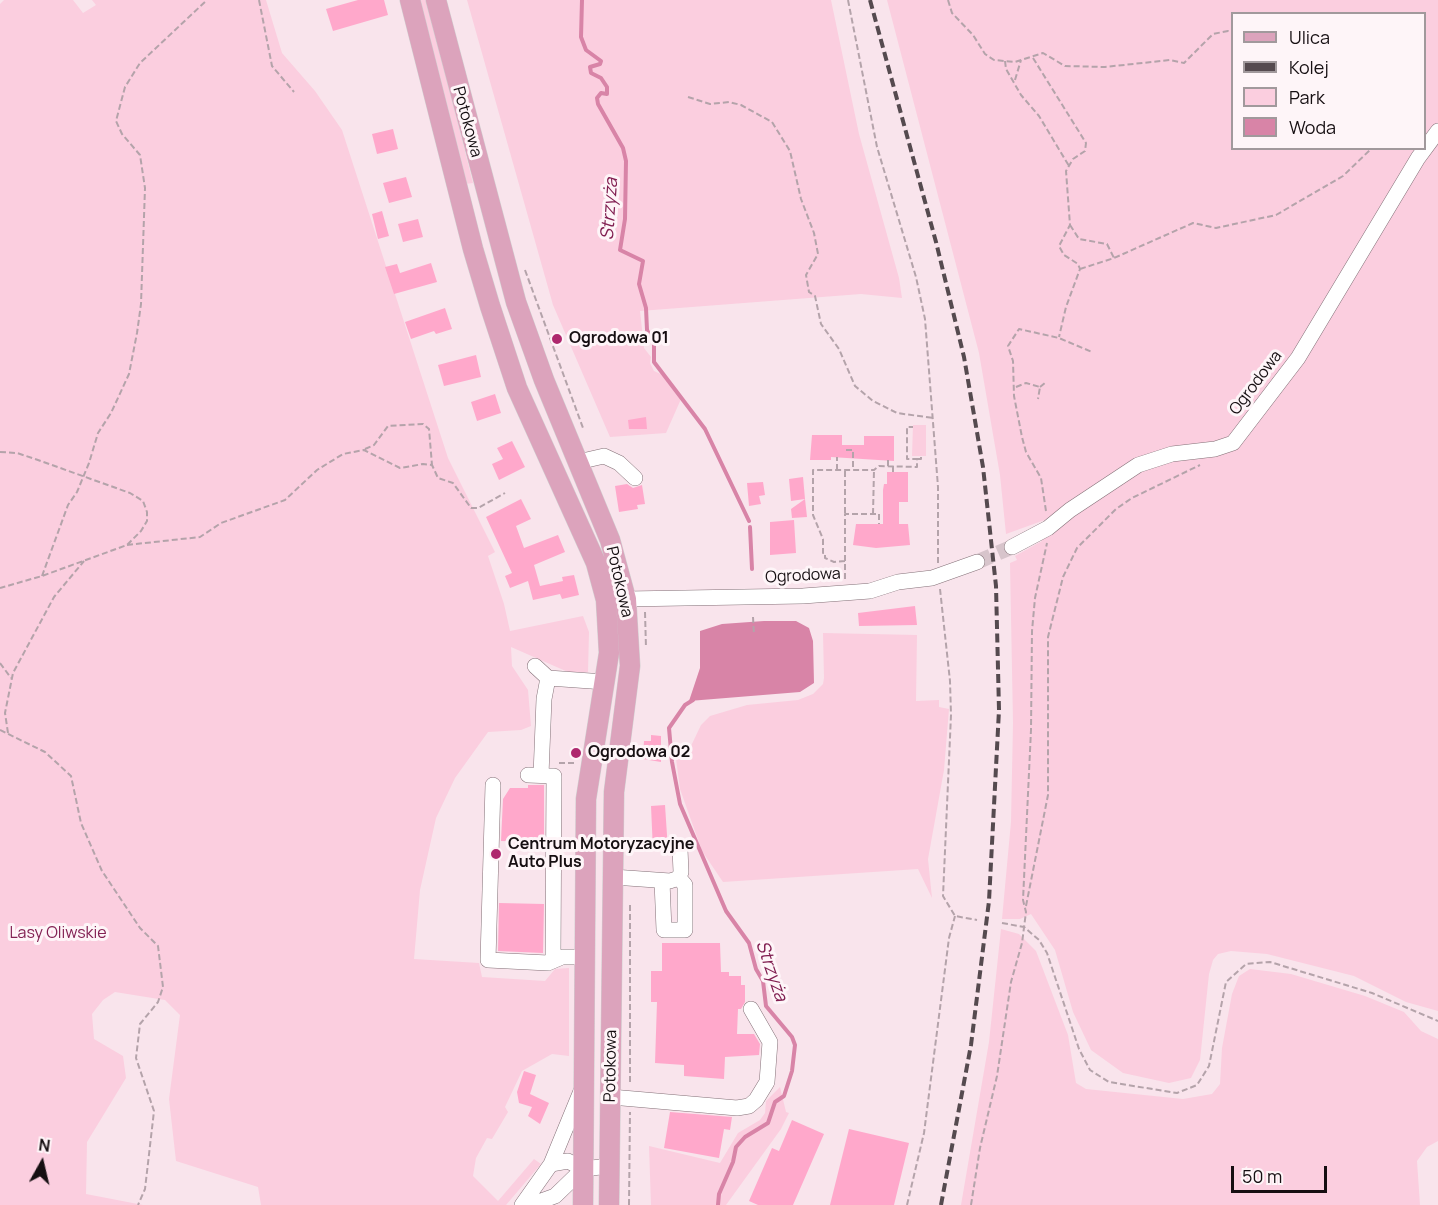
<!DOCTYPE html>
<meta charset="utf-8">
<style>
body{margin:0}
#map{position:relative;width:1438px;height:1205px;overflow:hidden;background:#f9e4ec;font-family:Manrope,sans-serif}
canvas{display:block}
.legend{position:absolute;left:1231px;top:12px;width:195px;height:138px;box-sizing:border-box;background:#fef5f8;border:2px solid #a1999c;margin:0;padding:8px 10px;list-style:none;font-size:18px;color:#160f12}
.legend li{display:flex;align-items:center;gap:12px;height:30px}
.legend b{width:30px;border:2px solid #a1999c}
.north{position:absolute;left:12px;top:1133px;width:60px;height:60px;-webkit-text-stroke:4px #fef5f8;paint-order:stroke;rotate:8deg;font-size:16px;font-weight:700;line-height:24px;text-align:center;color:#160f12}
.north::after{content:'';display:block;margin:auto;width:21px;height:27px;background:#160f12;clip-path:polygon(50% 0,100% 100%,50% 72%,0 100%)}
.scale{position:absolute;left:1231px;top:1166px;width:96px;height:27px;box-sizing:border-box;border:3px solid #160f12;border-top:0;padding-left:8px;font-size:18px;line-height:21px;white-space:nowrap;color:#160f12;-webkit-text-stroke:4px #fef5f8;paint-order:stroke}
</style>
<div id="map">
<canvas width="1438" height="1205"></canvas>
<ul class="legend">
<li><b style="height:8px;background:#dca3bc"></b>Ulica</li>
<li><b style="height:8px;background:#554a4f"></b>Kolej</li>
<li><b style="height:16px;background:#fbcedf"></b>Park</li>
<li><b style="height:16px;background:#d884a7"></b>Woda</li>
</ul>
<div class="north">N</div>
<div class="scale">50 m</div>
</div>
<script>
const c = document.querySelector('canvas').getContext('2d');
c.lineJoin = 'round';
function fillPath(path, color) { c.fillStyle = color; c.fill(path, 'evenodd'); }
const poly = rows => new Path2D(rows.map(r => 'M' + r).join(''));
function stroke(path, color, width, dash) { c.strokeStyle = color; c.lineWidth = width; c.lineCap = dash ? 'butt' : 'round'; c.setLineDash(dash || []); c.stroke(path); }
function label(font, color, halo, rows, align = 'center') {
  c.font = font + ' Manrope,sans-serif'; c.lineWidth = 6; c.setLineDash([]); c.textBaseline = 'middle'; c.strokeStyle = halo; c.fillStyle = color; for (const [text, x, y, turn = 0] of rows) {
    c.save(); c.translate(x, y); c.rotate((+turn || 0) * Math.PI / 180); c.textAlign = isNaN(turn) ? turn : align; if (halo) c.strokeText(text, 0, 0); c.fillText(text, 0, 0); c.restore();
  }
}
fillPath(poly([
 [4,0,73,0,83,13,96,5,92,0,266,0,282,53,315,91,342,130,448,458,495,552,488,556,504,604,510,631,583,616,589,632,588,672,568,672,511,647,512,666,528,690,531,726,521,730,488,732,455,778,436,818,420,890,414,959,479,963,482,977,545,981,555,969,569,968,569,1056,552,1054,522,1071,505,1107,508,1112,492,1139,487,1138,476,1158,473,1176,498,1201,534,1159,541,1164,506,1205,261,1205,258,1187,176,1161,169,1099,180,1015,165,1000,115,992,103,1000,92,1014,94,1039,123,1056,126,1078,87,1142,86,1194,143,1205,0,1205,0,4],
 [418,0,427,0,473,183,465,184],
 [467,0,831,0,859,134,899,278,902,298,861,294,640,311,644,348,651,357,650,363,654,371,663,375,681,399,666,433,610,437,553,305],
 [887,0,1438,0,1438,127,1425,143,1424,14,1232,14,1232,148,1420,149,1298,349,1226,441,1171,450,1053,517,1006,534,1000,475,979,353],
 [1438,143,1438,1011,1406,1002,1354,976,1267,954,1231,951,1218,954,1213,960,1209,974,1200,1060,1191,1078,1169,1083,1123,1073,1091,1050,1073,1012,1055,950,1031,914,1020,919,1002,919,1011,822,1013,723,1010,563,1017,560,1015,556,1042,541,1041,538,1152,463,1222,454,1303,359,1358,273,1416,173],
 [913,425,926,425,926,456,912,456],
 [823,633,917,635,916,701,939,700,939,707,949,709,944,770,928,859,932,898,918,869,723,882,702,851,680,789,675,751,685,745,691,746,701,725,710,716,747,705,798,700,813,694,823,684,824,678],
 [1001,929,1019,934,1036,951,1068,1035,1076,1083,1086,1089,1183,1099,1212,1094,1220,1084,1222,1048,1232,994,1239,976,1250,969,1291,974,1365,996,1404,1012,1421,1031,1438,1039,1438,1141,1427,1147,1417,1161,1420,1205,961,1205,989,1042],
 [780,1087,786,1112,789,1113,781,1129,726,1205,651,1205,649,1146,720,1163,738,1133,760,1120,765,1113,766,1101]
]), '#fbcedf');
fillPath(poly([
 [764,621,796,621,809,628,813,641,814,683,800,692,689,701,700,668,700,631,722,624]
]), '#d884a7');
stroke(poly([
 [582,0,581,37,586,50,601,61,600,64,590,67,591,73,601,78,607,87,607,94,601,93,597,98,598,104,623,148,626,161,625,219,620,250,643,261,639,284,646,308,647,330,654,344,654,362,705,429,749,521],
 [750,527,752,569],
 [693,700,685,705,669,728,672,762,680,804,726,911,749,943,756,969,763,981,766,1006,792,1037,795,1045,792,1071,784,1096,775,1102,768,1123,745,1137,736,1147,733,1162,719,1194,718,1205]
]), '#d884a7', 4);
fillPath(poly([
 [358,0,384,0,388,15,333,31,326,9],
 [393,129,398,149,377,154,372,134],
 [406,177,412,197,389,203,383,183],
 [382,211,389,236,378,239,372,214],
 [418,219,423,237,403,242,398,224],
 [431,263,437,282,394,294,385,267,397,264,400,273],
 [445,308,452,329,436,334,434,331,411,339,405,322],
 [476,355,481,377,444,386,438,365],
 [495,394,501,413,477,421,471,402],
 [646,417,647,429,629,429,628,420],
 [812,435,842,435,842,445,864,445,864,436,894,436,894,461,831,457,831,460,810,460],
 [512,441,525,467,499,480,492,464,503,459,497,448],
 [887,472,908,472,908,502,899,502,899,524,908,524,910,545,876,548,853,545,856,524,883,524,883,490,884,484,887,484],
 [803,477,805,499,791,501,789,479],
 [763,482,765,495,759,496,761,504,749,506,747,483],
 [627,484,633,488,642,485,645,504,637,505,638,509,619,512,615,486],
 [521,499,531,519,516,526,524,548,558,535,565,552,534,565,540,586,563,581,562,577,574,575,579,595,562,599,560,594,533,600,528,581,510,588,505,576,512,573,486,517],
 [805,499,807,517,792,518,791,509],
 [794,520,796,553,770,555,770,522],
 [915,606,917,625,859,626,858,613],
 [651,735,661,736,661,762,643,759,644,741,651,741],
 [528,785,544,785,544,835,540,835,540,842,501,841,503,799,510,788,528,788],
 [665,805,668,850,653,851,651,806],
 [499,903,544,904,543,953,498,951],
 [662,943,720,943,721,972,729,972,729,976,741,976,741,985,745,985,745,1002,741,1009,738,1009,737,1034,754,1034,760,1044,759,1055,725,1057,724,1079,684,1076,684,1065,655,1063,657,1002,651,1002,651,971,662,971],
 [524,1071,536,1075,530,1094,549,1103,540,1124,528,1116,532,1107,519,1103,517,1092],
 [670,1112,732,1117,730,1130,724,1129,719,1158,664,1148],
 [792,1120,824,1134,793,1205,758,1205,749,1201,772,1148,779,1151],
 [849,1129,909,1143,894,1205,830,1205]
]), '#ffa8cb');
stroke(poly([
 [977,562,1012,547]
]), '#d7c4cb', 15, [15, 8]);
const minor = poly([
 [578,462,604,456,619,463,635,478],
 [1012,547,1048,528,1070,510,1138,465,1172,454,1215,449,1233,443,1298,358,1418,158,1438,131],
 [626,599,803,596,870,591,898,582,932,578,977,562],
 [535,666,548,678,544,699,541,775],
 [548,678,605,682],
 [528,775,554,776,553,960],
 [493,785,488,960,548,963,562,957,585,957],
 [613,877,670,881,679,878,681,872,680,849],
 [662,881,664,930,685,930,685,885,679,878],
 [611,1097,737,1108,749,1106,756,1100,767,1082,770,1042,751,1009],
 [551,1164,568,1161,583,1169,609,1166],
 [522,1205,551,1164,581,1091],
 [530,1205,555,1196,583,1169]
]);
const major = poly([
 [410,0,473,249,490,306,517,388,596,563,606,600,609,653,586,799,583,1205],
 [436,0,516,302,544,380,610,540,626,599,630,666,614,792,609,1205]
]);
stroke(minor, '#837077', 16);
stroke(major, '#d0cfd0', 21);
stroke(poly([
 [259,0,272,66,294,92],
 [848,0,877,147,916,277,925,319,938,487,938,563],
 [948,0,952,13,973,35,985,54,994,60,1015,62,1043,53,1065,66,1105,67,1170,60,1184,63,1213,34,1228,31,1232,32],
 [1033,58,1086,143,1085,151,1073,159,1066,171,1070,225,1059,246,1064,255,1078,264,1080,269,1066,307,1059,337],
 [1005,61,1006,69,1021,95,1039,116,1069,166],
 [1015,80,1021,60],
 [688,97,710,104,729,102,741,105,772,122,790,151,801,199,814,233,818,254,806,275,809,292,815,296,821,324,839,349,855,386,873,401,897,413,933,418],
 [1070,225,1079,239,1107,244,1114,258],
 [1080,269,1114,258,1193,223,1216,228,1276,215,1343,176,1372,148],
 [525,270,583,428],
 [1016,387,1026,383,1040,387,1038,399],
 [1040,387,1046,382],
 [365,449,374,445,388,426,423,424,429,429,432,465],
 [846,450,853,450,853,470],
 [0,452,17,453,38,460,130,493,143,501,147,512,147,521,141,531,127,545,42,576,0,588],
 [917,459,921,459,921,456],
 [888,466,888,457],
 [837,470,837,457],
 [893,472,893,466],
 [1046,511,1041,478,1026,452,1022,437,1014,396,1013,361,1008,346,1019,329,1059,338,1092,352],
 [845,513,845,470],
 [873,514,874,470],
 [127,545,200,537,221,523,285,500,317,470,343,454,364,450,400,468,423,464,432,465,438,478,453,483,471,508,478,508,505,493],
 [845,561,834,562,825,558,825,553,823,553,823,539,813,515,813,470,874,470,879,466,917,467,917,459,907,459,907,427,913,427],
 [42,576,68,505,77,492,89,463,98,433,111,413,129,374,137,333,141,304,145,188,140,155,122,134,116,121,125,87,140,63,207,0],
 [845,579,845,514,879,514,879,524],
 [940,589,950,681,951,715,943,896,955,916,977,920],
 [645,612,646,648],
 [753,617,754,635],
 [0,663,11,678],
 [0,730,45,752,71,776,81,823,102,871,140,928,158,946,163,987,158,1002,140,1024,136,1058,154,1111,145,1189,138,1205],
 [8,733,5,713,13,673,54,597,84,561],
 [559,763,574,763],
 [630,905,630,1085],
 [1026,906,1048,795,1048,637,1063,577,1077,548,1116,509,1132,498,1200,465],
 [1002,923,1024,927,1039,940,1047,953,1079,1049,1090,1070,1109,1082,1177,1093,1197,1085,1209,1066,1226,982,1246,964,1270,962,1372,993,1438,1021],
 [629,1205,630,1112],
 [907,1205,924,1133,949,938,955,916],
 [971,1205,980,1148,997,1076,1011,982,1022,943,1026,912,1023,900,1031,730,1032,631,1035,598,1047,543]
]), '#b4a3aa', 2, [6, 3]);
stroke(minor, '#fff', 15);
stroke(major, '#dca3bc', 20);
stroke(poly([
 [870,0,936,242,964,357,983,467,996,586,999,710,989,901,971,1045,941,1205]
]), '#554a4f', 4, [9, 4.5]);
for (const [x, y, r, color] of [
 [557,339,6,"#ae286e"],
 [576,753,6,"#ae286e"],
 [496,854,6,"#ae286e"]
]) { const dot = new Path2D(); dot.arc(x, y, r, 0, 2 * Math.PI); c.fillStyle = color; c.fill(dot); stroke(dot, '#fef5f8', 2); }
label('16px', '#160f12', '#fef5f8', [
 ["Potokowa",467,122,75],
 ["Ogrodowa",1256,383,-53],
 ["Ogrodowa",803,576,-3],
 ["Potokowa",619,582,77],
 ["Potokowa",611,1066,-89]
]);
label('bold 16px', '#160f12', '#fef5f8', [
 ["Ogrodowa 01",569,339],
 ["Ogrodowa 02",588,753],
 ["Centrum Motoryzacyjne",508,845],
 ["Auto Plus",508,863]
], 'left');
label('16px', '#832153', '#fef5f8', [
 ["Lasy Oliwskie",58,934]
]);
label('italic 18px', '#811f51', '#fef5f8', [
 ["Strzyża",610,209,-86],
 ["Strzyża",771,971,71]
]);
</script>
